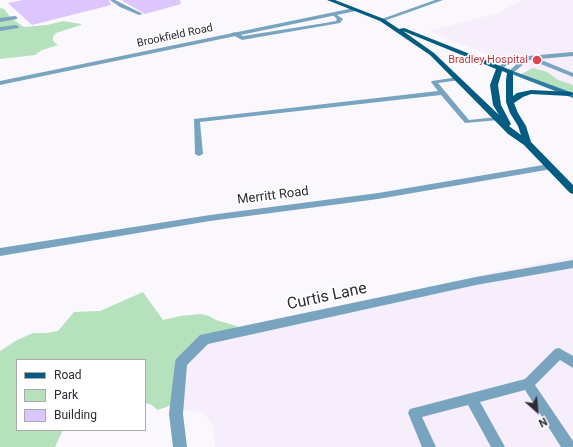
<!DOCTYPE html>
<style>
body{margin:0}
#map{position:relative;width:573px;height:447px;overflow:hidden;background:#fbf8fd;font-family:Roboto,sans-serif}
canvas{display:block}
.legend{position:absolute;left:16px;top:359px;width:130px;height:72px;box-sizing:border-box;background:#fff;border:1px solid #aca9ad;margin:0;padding:5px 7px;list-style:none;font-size:12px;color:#2f2933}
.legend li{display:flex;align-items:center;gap:8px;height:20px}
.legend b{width:20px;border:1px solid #aca9ad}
.north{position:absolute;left:517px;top:391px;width:40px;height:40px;-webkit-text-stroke:3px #fff;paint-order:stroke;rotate:153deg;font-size:11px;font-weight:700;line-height:16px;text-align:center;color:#2f2933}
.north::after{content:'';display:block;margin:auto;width:14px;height:18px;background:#2f2933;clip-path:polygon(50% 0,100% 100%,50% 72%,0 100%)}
</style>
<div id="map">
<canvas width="573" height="447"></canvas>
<ul class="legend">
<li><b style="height:5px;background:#025b81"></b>Road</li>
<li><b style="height:11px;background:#b5e1bd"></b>Park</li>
<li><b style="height:11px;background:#ddc5fd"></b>Building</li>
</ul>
<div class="north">N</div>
</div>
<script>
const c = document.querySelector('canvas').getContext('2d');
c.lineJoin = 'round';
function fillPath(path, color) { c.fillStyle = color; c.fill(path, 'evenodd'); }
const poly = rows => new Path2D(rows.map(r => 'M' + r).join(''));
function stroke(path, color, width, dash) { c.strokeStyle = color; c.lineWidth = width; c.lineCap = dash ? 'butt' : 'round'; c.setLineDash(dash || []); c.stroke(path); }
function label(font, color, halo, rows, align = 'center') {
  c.font = font + ' Roboto,sans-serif'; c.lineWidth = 3; c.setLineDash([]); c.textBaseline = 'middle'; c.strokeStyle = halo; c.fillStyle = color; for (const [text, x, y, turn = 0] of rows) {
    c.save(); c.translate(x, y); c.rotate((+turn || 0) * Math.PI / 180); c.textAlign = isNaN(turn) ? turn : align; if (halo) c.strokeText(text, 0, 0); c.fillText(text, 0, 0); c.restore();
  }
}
fillPath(poly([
 [521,0,573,0,573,88,429,31,498,13],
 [573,257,573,447,215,447,213,427,204,413,190,410,183,411,177,403,188,347,238,333,379,307,475,276]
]), '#f6eefb');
fillPath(poly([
 [0,8,4,9,11,18,24,27,47,25,63,21,81,24,81,25,56,33,53,37,53,41,58,45,42,50,35,55,0,59],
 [533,68,547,72,558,80,573,85,573,95,521,74],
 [143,292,163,320,180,316,201,314,209,316,216,320,237,326,238,333,188,347,177,403,158,410,150,404,145,403,145,360,17,360,17,430,63,430,55,447,0,447,0,351,17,340,33,333,47,333,58,331,74,312,100,311]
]), '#b5e1bd');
fillPath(poly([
 [23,0,109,0,111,5,32,25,8,3],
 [121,0,180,0,181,4,145,14]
]), '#ddc5fd');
fillPath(poly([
 [110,0,115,0,143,14,139,15,120,7,110,0],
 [334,13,343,19,340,23,242,40,231,34,234,32,243,36,325,23,336,21,337,19,332,14,334,13],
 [15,16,17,17,17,19,0,22,0,18,15,16],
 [16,25,19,27,18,28,0,31,0,27,16,25],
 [573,52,573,56,539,59,573,73,573,77,531,60,527,60,526,62,513,73,508,72,521,60,510,63,502,69,497,68,506,61,517,57,573,52],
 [458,77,461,79,460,80,438,83,469,120,497,117,499,118,499,120,465,123,441,95,200,122,203,154,199,156,195,154,194,119,438,91,431,82,432,81,458,77],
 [559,348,573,356,573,368,560,360,535,385,573,441,573,447,561,447,525,390,480,402,505,447,491,447,468,405,422,417,436,447,422,447,408,413,410,409,525,379,555,349,559,348]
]), '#78a4c0');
fillPath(poly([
 [435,0,443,0,384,21,379,20,435,0],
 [354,8,357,10,356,11,0,85,0,81,354,8],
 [549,164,553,167,552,169,378,199,210,221,0,256,0,248,210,215,378,193,549,164],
 [573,260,573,268,476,285,208,344,187,365,183,414,187,447,173,447,169,414,175,363,176,359,200,335,476,277,573,260]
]), '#78a4c0');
fillPath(poly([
 [509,71,513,71,573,93,573,98,509,73,509,71]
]), '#317aa2');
fillPath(poly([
 [327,0,335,0,384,19,399,29,404,28,513,71,513,96,517,93,531,90,572,92,573,94,569,96,531,94,523,97,514,103,518,113,526,126,531,142,573,185,573,194,570,193,524,145,508,134,430,55,380,21,327,0],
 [403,31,496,69,490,85,493,105,499,115,434,53,403,31],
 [502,71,507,73,506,80,506,102,510,113,518,126,521,135,509,126,511,124,501,105,498,85,502,71]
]), '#025b81');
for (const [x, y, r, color] of [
 [537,60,5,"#e0444e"]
]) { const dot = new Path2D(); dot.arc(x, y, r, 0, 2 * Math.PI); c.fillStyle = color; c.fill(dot); stroke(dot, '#fff', 1.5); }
label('11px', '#2f2933', '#fff', [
 ["Brookfield Road",175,36,-12]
]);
label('11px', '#be3a42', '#fff', [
 ["Bradley Hospital",528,60]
], 'right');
label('13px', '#2f2933', '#fff', [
 ["Merritt Road",273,196,-7]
]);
label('16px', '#2f2933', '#fff', [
 ["Curtis Lane",327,297,-12]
]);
</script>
